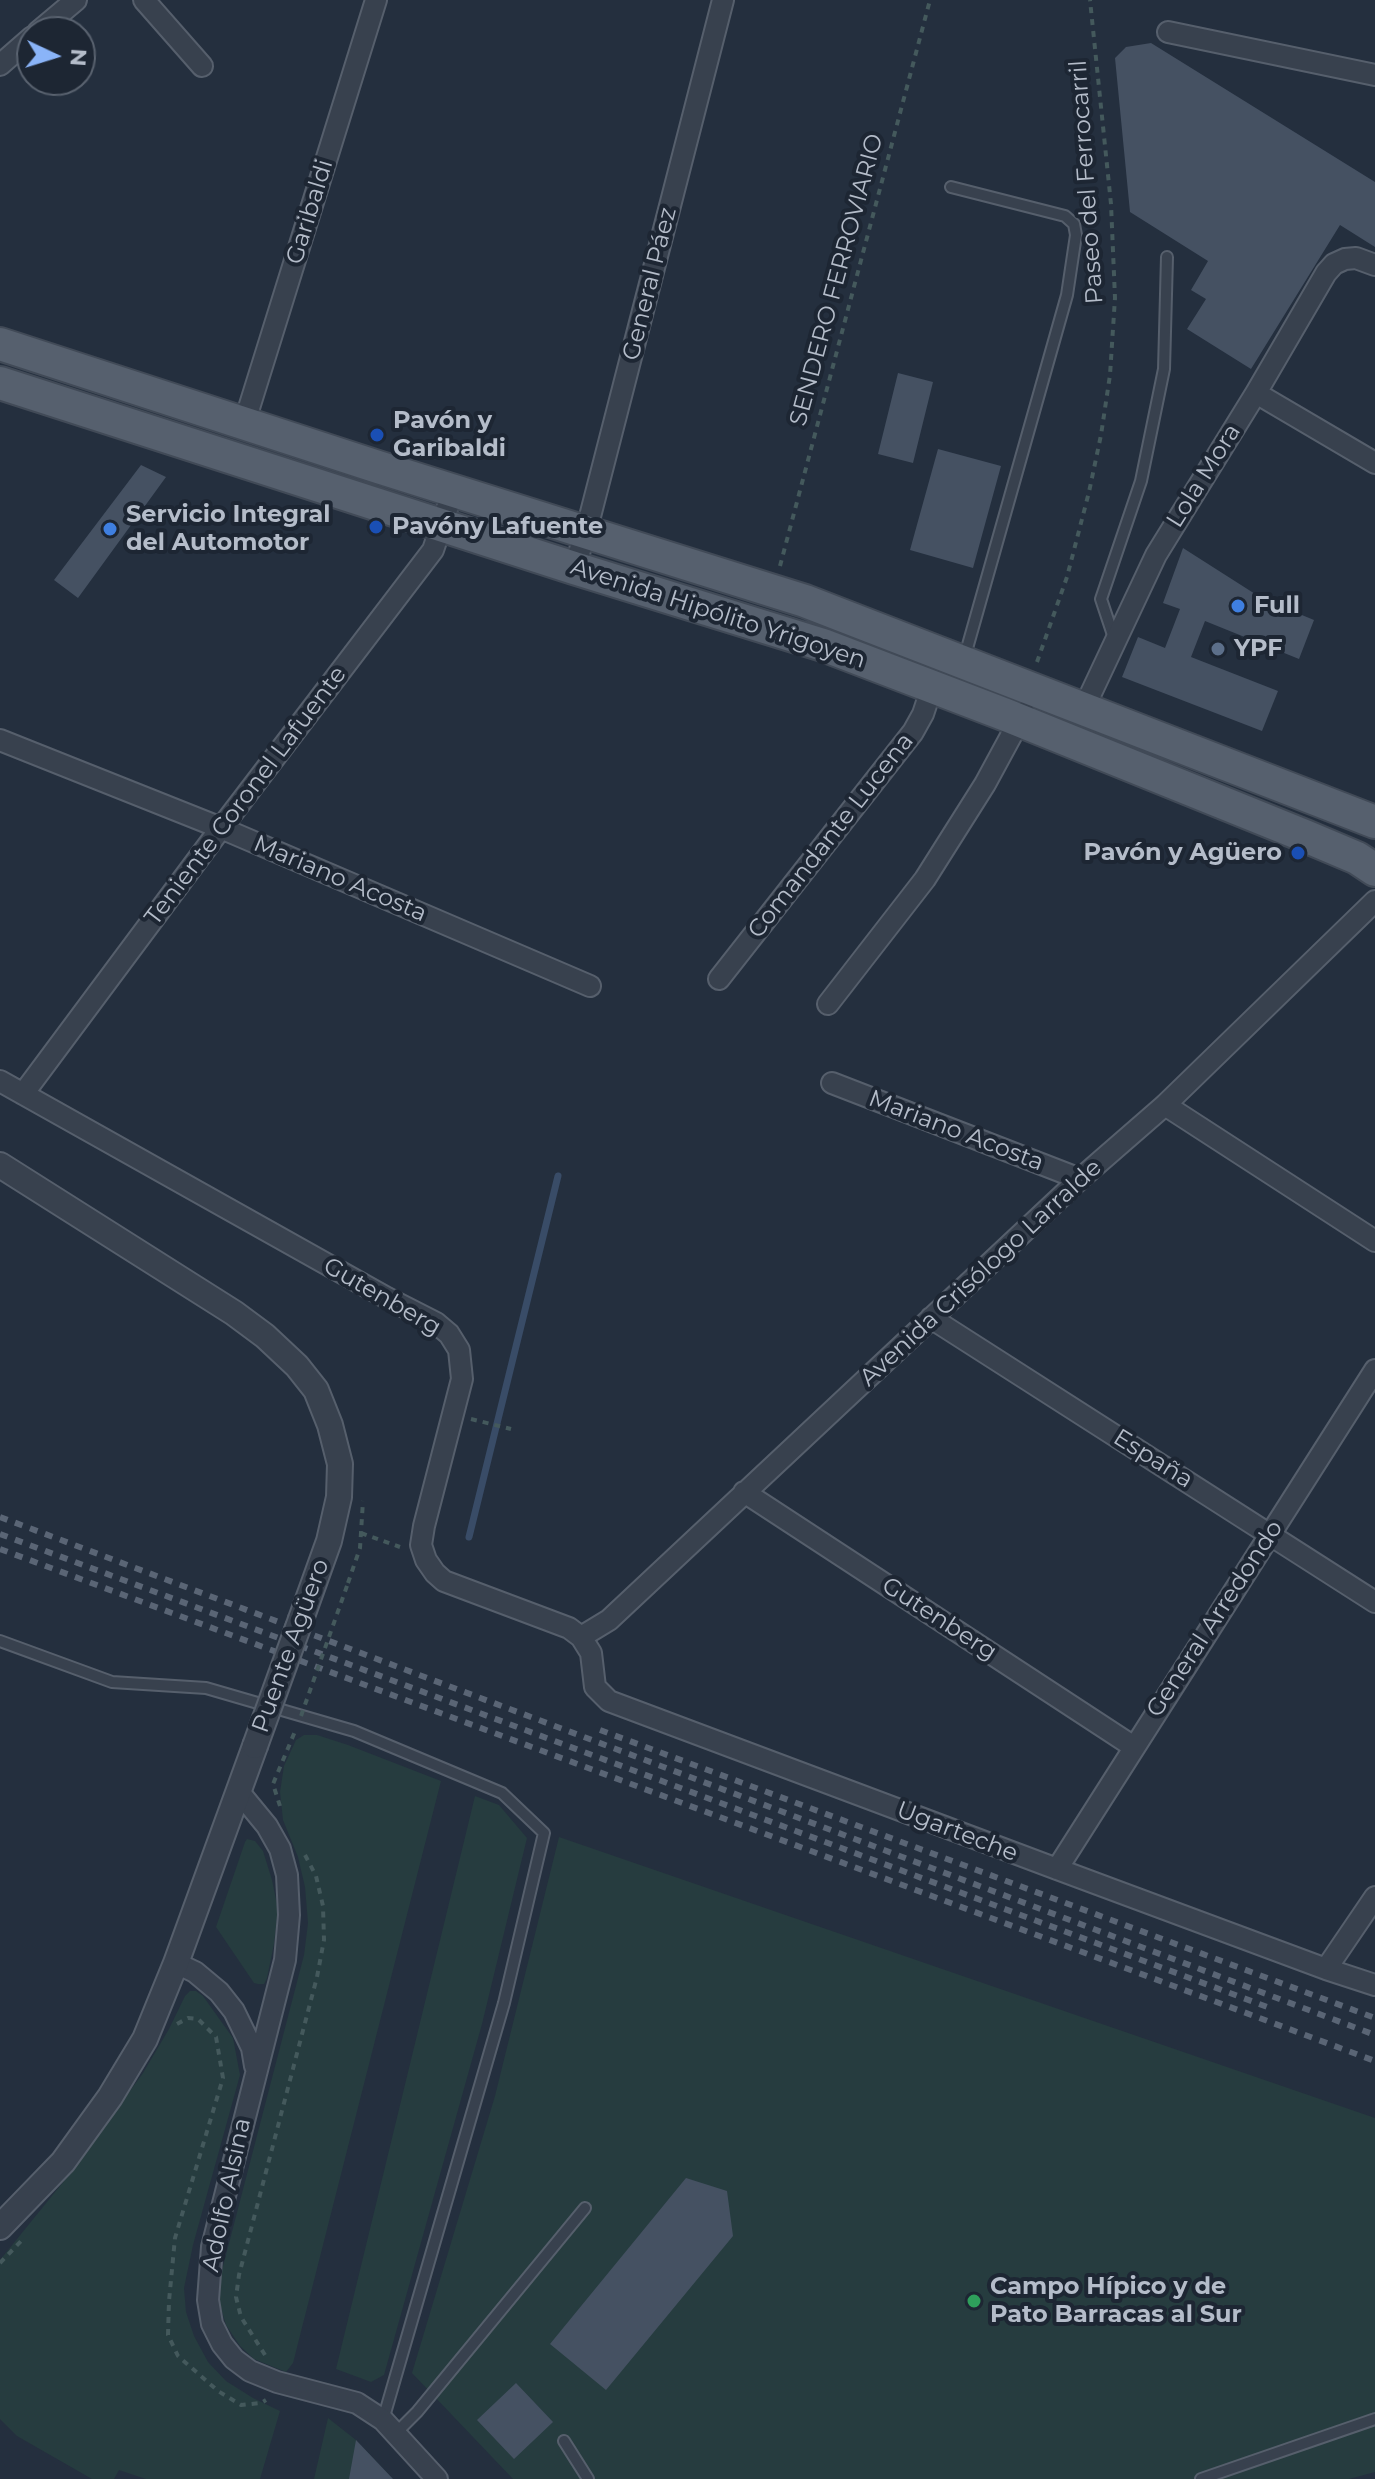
<!DOCTYPE html>
<meta charset="utf-8">
<style>
body{margin:0}
#map{position:relative;width:1375px;height:2479px;overflow:hidden;background:#242f3e;font-family:Montserrat,sans-serif}
canvas{display:block}
.north{position:absolute;left:16px;top:16px;width:80px;height:80px;box-sizing:border-box;background:#1d2633;border:2px solid #59626f;border-radius:50%;rotate:94deg;font-size:22px;font-weight:700;line-height:32px;text-align:center;color:#b4bcc9}
.north::after{content:'';display:block;margin:auto;width:28px;height:36px;background:#8ab4f8;clip-path:polygon(50% 0,100% 100%,50% 72%,0 100%)}
</style>
<div id="map">
<canvas width="1375" height="2479"></canvas>
<div class="north">N</div>
</div>
<script>
const c = document.querySelector('canvas').getContext('2d');
c.lineJoin = 'round';
function fillPath(path, color) { c.fillStyle = color; c.fill(path, 'evenodd'); }
const poly = rows => new Path2D(rows.map(r => 'M' + r).join(''));
function stroke(path, color, width, dash) { c.strokeStyle = color; c.lineWidth = width; c.lineCap = dash ? 'butt' : 'round'; c.setLineDash(dash || []); c.stroke(path); }
function label(font, color, halo, rows, align = 'center') {
  c.font = font + ' Montserrat,sans-serif'; c.lineWidth = 8; c.setLineDash([]); c.textBaseline = 'middle'; c.strokeStyle = halo; c.fillStyle = color; for (const [text, x, y, turn = 0] of rows) {
    c.save(); c.translate(x, y); c.rotate((+turn || 0) * Math.PI / 180); c.textAlign = isNaN(turn) ? turn : align; if (halo) c.strokeText(text, 0, 0); c.fillText(text, 0, 0); c.restore();
  }
}
fillPath(poly([
 [304,1735,317,1735,348,1745,441,1781,293,2363,286,2372,254,2359,240,2346,226,2325,219,2301,221,2274,304,1955,308,1923,305,1887,298,1857,283,1820,280,1792,284,1766,296,1740],
 [475,1796,499,1805,527,1838,482,2024,384,2375,371,2382,336,2369],
 [559,1837,1375,2118,1375,2472,1349,2479,513,2479,412,2373,495,2096],
 [247,1839,255,1841,263,1851,272,1880,278,1909,274,1944,267,1978,264,1984,258,1984,254,1983,216,1927,245,1842],
 [190,1991,196,1991,203,1996,233,2038,240,2075,193,2245,184,2288,186,2312,194,2336,208,2362,226,2381,253,2398,280,2411,260,2479,146,2479,119,2470,114,2479,92,2479,17,2436,0,2419,0,2260,64,2181,143,2073,169,2029,185,1996],
 [328,2418,356,2440,393,2479,314,2479]
]), '#263c3f');
stroke(poly([
 [469,1537,558,1176]
]), '#394c67', 7);
fillPath(poly([
 [1151,43,1375,182,1375,247,1340,225,1251,369,1187,329,1206,299,1191,290,1208,261,1130,212,1115,58,1126,47],
 [898,373,933,382,913,463,878,454],
 [938,449,1001,466,973,568,910,550],
 [141,465,166,477,78,598,54,580],
 [1183,548,1263,599,1314,620,1299,659,1205,621,1191,657,1278,691,1262,731,1122,677,1138,637,1165,648,1180,609,1163,603],
 [686,2178,727,2191,733,2236,606,2390,550,2344],
 [516,2383,553,2422,514,2459,477,2420],
 [356,2440,393,2479,349,2479]
]), '#455162');
const service = poly([
 [951,187,1065,216,1074,224,1076,235,1067,295,964,659],
 [1114,638,1101,599,1141,481,1164,369,1167,257],
 [0,1641,112,1682,206,1688,354,1731,502,1793,544,1833,504,2003,383,2420],
 [396,2433,417,2412,585,2208],
 [564,2441,588,2479],
 [1201,2479,1375,2419]
]);
const minor = poly([
 [144,0,202,66],
 [38,32,76,0],
 [1168,32,1375,75],
 [0,65,32,37],
 [1256,393,1375,463],
 [244,424,376,0],
 [574,568,586,532,723,0],
 [1084,708,1156,555,1256,393,1326,273,1334,264,1345,259,1356,258,1375,265],
 [0,740,221,828,590,986],
 [719,979,913,732,923,714,932,687],
 [828,1004,925,879,985,784,1024,712],
 [0,1081,387,1298,436,1323,449,1334,459,1350,462,1379,424,1526,421,1545,426,1560,435,1573,444,1581,569,1628,581,1637,591,1653,595,1687,609,1701,1057,1869,1326,1969,1375,1985],
 [832,1083,1080,1179],
 [23,1094,221,828,433,550,453,491],
 [1165,1105,1375,1241],
 [931,1318,1375,1602],
 [744,1492,1134,1747],
 [581,1637,609,1620,1080,1179,1165,1105,1375,901],
 [239,1792,267,1826,280,1849,287,1875,289,1915,285,1960,212,2247,208,2300,212,2324,222,2344,234,2359,250,2371,277,2382,357,2403,383,2420,437,2479],
 [1057,1869,1375,1370],
 [176,1963,195,1972,219,1992,234,2011,252,2048,255,2066],
 [1326,1969,1375,1897]
]);
const tertiary = poly([
 [0,1165,234,1313,265,1336,297,1366,316,1390,330,1425,340,1464,339,1497,329,1541,301,1619],
 [0,2227,63,2162,110,2097,145,2039,176,1963,255,1746]
]);
const primary = poly([
 [0,344,378,467,805,601,1375,822],
 [0,383,574,568,823,645,1006,715,1305,836,1357,858,1375,870]
]);
stroke(service, '#565f6c', 14);
stroke(minor, '#565f6c', 24);
stroke(tertiary, '#565f6c', 28);
stroke(primary, '#414a57', 36);
stroke(poly([
 [780,566,930,0],
 [1037,662,1067,577,1089,492,1101,435,1110,375,1115,298,1111,204,1090,0],
 [471,1419,511,1429],
 [361,1533,400,1547],
 [348,1583,360,1548,363,1501],
 [280,1806,273,1784,296,1729],
 [177,2024,188,2018,198,2019,216,2037,223,2078,175,2238,169,2301,168,2335,178,2356,218,2391,241,2405,261,2403,266,2400],
 [0,2263,23,2239],
 [265,2355,241,2317,236,2297,239,2275,317,1977,324,1940,323,1906,316,1876,304,1853]
]), '#44595c', 4, [6, 6]);
stroke(service, '#38414e', 10);
stroke(minor, '#38414e', 20);
stroke(tertiary, '#38414e', 24);
stroke(primary, '#56606e', 32);
stroke(poly([
 [0,1517,1375,2035],
 [0,1534,1270,2008],
 [0,1549,1375,2061],
 [600,1730,1375,2018]
]), '#5a6575', 6, [8, 8]);
const tertiaryBridge = poly([
 [255,1746,301,1619]
]);
stroke(tertiaryBridge, '#565f6c', 28, []);
stroke(poly([
 [301,1716,348,1583]
]), '#44595c', 4, [6, 6]);
stroke(tertiaryBridge, '#38414e', 24);
for (const [x, y, r, color] of [
 [377,435,8,"#1a4fb4"],
 [376,527,8,"#1a4fb4"],
 [110,529,8,"#3f7fe0"],
 [1238,606,8,"#3f7fe0"],
 [1218,649,8,"#5c6f8a"],
 [1298,853,8,"#1a4fb4"],
 [974,2301,8,"#2e9e5b"]
]) { const dot = new Path2D(); dot.arc(x, y, r, 0, 2 * Math.PI); c.fillStyle = color; c.fill(dot); stroke(dot, '#1d2633', 3); }
label('24px', '#b4bcc9', '#1d2633', [
 ["Paseo del Ferrocarril",1087,182,-94],
 ["Garibaldi",310,212,-73],
 ["SENDERO FERROVIARIO",837,280,-75],
 ["General Páez",650,284,-76],
 ["Lola Mora",1204,476,-58],
 ["Avenida Hipólito Yrigoyen",718,614,18],
 ["Teniente Coronel Lafuente",246,796,-53],
 ["Comandante Lucena",831,836,-52],
 ["Mariano Acosta",340,879,23],
 ["Mariano Acosta",956,1131,21],
 ["Avenida Crisólogo Larralde",981,1273,-43],
 ["Gutenberg",382,1297,30],
 ["España",1153,1459,32],
 ["Gutenberg",939,1619,33],
 ["General Arredondo",1215,1619,-57],
 ["Puente Agüero",291,1646,-70],
 ["Ugarteche",957,1832,21],
 ["Adolfo Alsina",227,2195,-78]
]);
label('bold 24px', '#b4bcc9', '#1d2633', [
 ["Pavón y",393,421],
 ["Garibaldi",393,449],
 ["Servicio Integral",126,515],
 ["del Automotor",126,543],
 ["Pavóny Lafuente",392,527],
 ["Full",1254,606],
 ["YPF",1234,649],
 ["Pavón y Agüero",1282,853,"right"],
 ["Campo Hípico y de",990,2287],
 ["Pato Barracas al Sur",990,2315]
], 'left');
</script>
